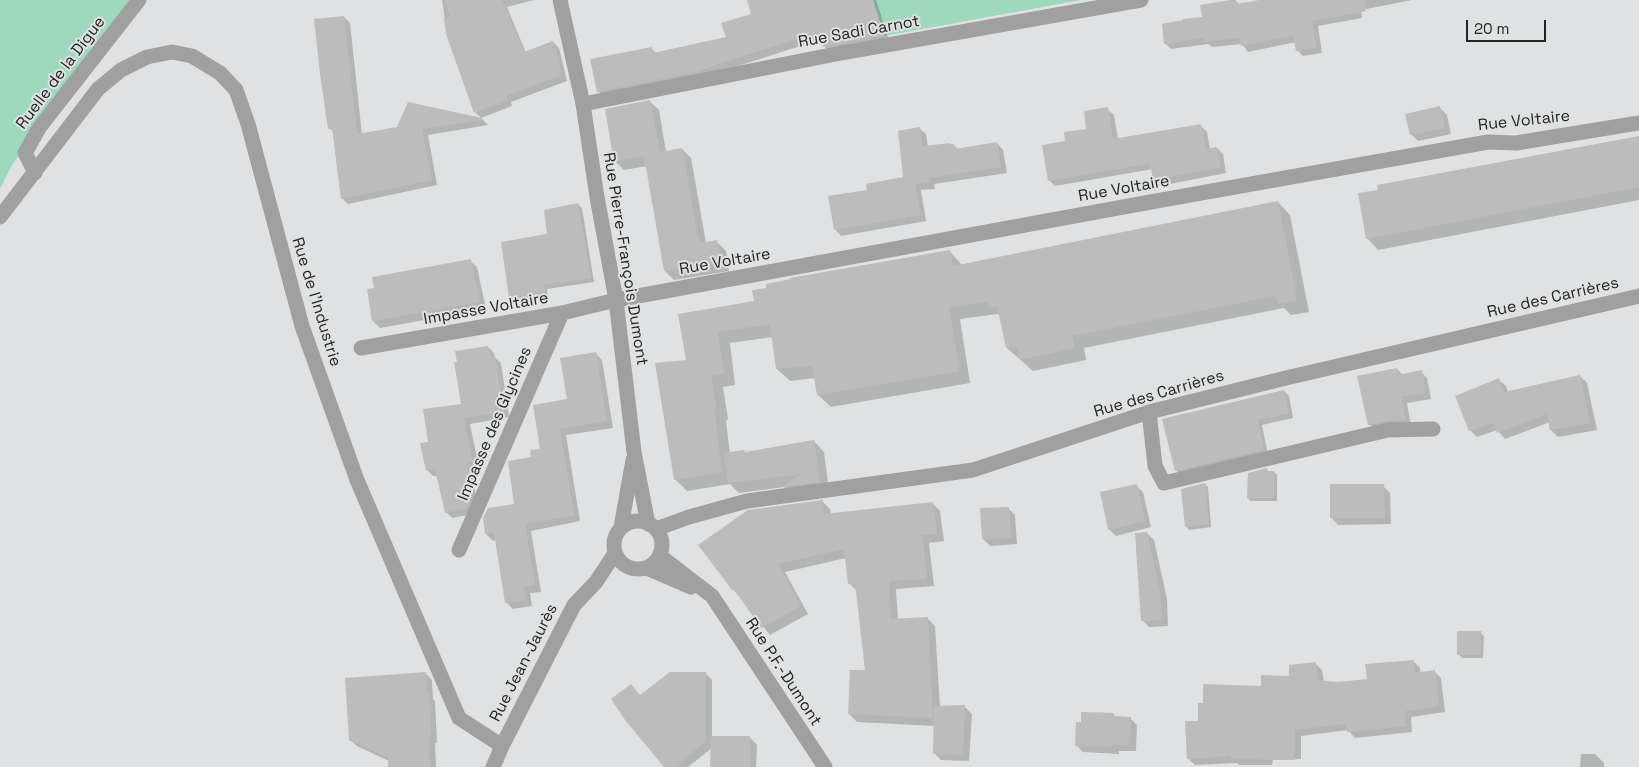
<!DOCTYPE html>
<meta charset="utf-8">
<style>
body{margin:0}
#map{position:relative;width:1639px;height:767px;overflow:hidden;background:#e0e1e2;font-family:"Space Grotesk",sans-serif}
canvas{display:block}
.scale{position:absolute;left:1466px;top:20px;width:80px;height:22px;box-sizing:border-box;border:2px solid #232424;border-top:0;padding-left:6px;font-size:15px;line-height:18px;white-space:nowrap;color:#232424;-webkit-text-stroke:4px #e0e1e2;paint-order:stroke}
</style>
<div id="map">
<canvas width="1639" height="767"></canvas>
<div class="scale">20 m</div>
</div>
<script>
const c = document.querySelector('canvas').getContext('2d');
c.lineJoin = 'round';
function fillPath(path, color) { c.fillStyle = color; c.fill(path, 'evenodd'); }
const poly = rows => new Path2D(rows.map(r => 'M' + r).join(''));
function stroke(path, color, width, dash) { c.strokeStyle = color; c.lineWidth = width; c.lineCap = dash ? 'butt' : 'round'; c.setLineDash(dash || []); c.stroke(path); }
function label(font, color, halo, rows, align = 'center') {
  c.font = font + ' "Space Grotesk",sans-serif'; c.lineWidth = 4; c.setLineDash([]); c.textBaseline = 'middle'; c.strokeStyle = halo; c.fillStyle = color; for (const [text, x, y, turn = 0] of rows) {
    c.save(); c.translate(x, y); c.rotate((+turn || 0) * Math.PI / 180); c.textAlign = isNaN(turn) ? turn : align; if (halo) c.strokeText(text, 0, 0); c.fillText(text, 0, 0); c.restore();
  }
}
fillPath(poly([
 [0,0,135,0,12,165,0,189],
 [873,0,1081,0,884,36]
]), '#9fd9bc');
fillPath(poly([
 [442,0,534,0,507,7,526,53,553,42,559,48,567,81,511,102,512,106,481,118,475,112,447,33],
 [748,0,876,0,889,40,830,53,824,46,822,39,704,77,604,97,598,91,651,48,656,53,728,38,752,15],
 [1266,0,1412,0,1361,10,1362,18,1318,26,1322,53,1303,56,1297,50,1296,42,1248,52,1242,44,1212,47,1208,44,1171,49,1165,43,1203,18,1236,1,1240,5],
 [344,17,350,23,362,135,482,119,488,125,428,135,437,185,348,204,342,198,334,132,329,128],
 [650,102,659,110,666,152,682,149,691,158,706,243,717,242,726,251,729,271,674,280,665,271,647,166,624,170,615,161],
 [1440,108,1447,115,1451,134,1418,141,1411,134],
 [1107,109,1114,115,1118,139,1200,125,1207,132,1210,149,1217,148,1223,154,1226,173,1160,186,1154,180,1153,169,1055,186,1049,180,1066,142,1087,130],
 [919,128,926,134,928,147,953,145,958,149,997,143,1003,150,1007,173,934,184,935,189,921,190,926,221,841,236,835,229,868,191,905,178],
 [1639,137,1639,200,1378,250,1367,238],
 [1278,202,1290,215,1309,312,1291,315,1284,308,1084,348,1086,360,1033,371,1007,348,1001,317,998,314,960,319,970,383,831,407,818,395,816,378,790,381,777,369,773,337,730,343,735,385,723,387,728,419,726,421,730,454,746,453,814,441,824,452,829,491,794,496,784,487,739,493,730,484,687,491,675,479,687,361,680,315,755,302,950,252,962,265],
 [578,204,582,208,594,282,547,289,548,296,514,302,510,298,548,235],
 [470,261,477,267,486,309,380,328,373,321],
 [488,347,494,353,494,357,501,363,509,417,470,424,479,468,472,469,477,504,473,514,452,518,446,512,438,476,433,476,427,470,430,443,462,405],
 [596,354,602,360,613,428,566,435,580,521,531,531,541,592,530,593,532,606,513,609,506,602,496,540,493,541,486,534,484,519,515,505,533,458,541,450],
 [1397,369,1403,375,1421,372,1427,378,1431,399,1407,403,1411,426,1376,431,1369,424],
 [1580,376,1587,383,1597,430,1558,437,1551,430,1550,422,1505,439,1497,430,1477,437,1470,430,1499,380,1506,386,1508,392],
 [1284,391,1289,396,1293,418,1262,425,1268,455,1181,475,1176,470],
 [1267,470,1269,472,1274,472,1277,475,1277,501,1251,501,1248,498],
 [1205,484,1208,487,1211,527,1189,530,1186,526],
 [1136,486,1143,492,1151,527,1116,536,1109,529],
 [1383,486,1390,493,1391,524,1338,525,1332,518],
 [822,501,830,509,831,514,932,503,940,511,944,541,929,543,934,586,896,589,898,620,927,618,935,626,940,707,965,707,972,714,969,761,941,760,934,753,935,726,857,722,849,714,866,671,857,591,849,583,846,558,785,572,808,614,770,635,733,589],
 [1008,508,1015,515,1017,544,990,546,983,539],
 [1147,533,1154,540,1167,599,1168,626,1149,627,1142,620],
 [1481,633,1484,636,1483,658,1462,658,1459,655],
 [1413,661,1420,668,1420,673,1434,671,1441,678,1445,712,1411,717,1412,732,1355,738,1348,730,1301,736,1301,759,1273,760,1272,765,1239,765,1237,763,1195,765,1188,758,1200,722,1262,687,1290,678,1316,664,1322,670,1324,682,1338,683,1368,680],
 [425,673,432,680,433,699,435,701,437,743,435,743,436,767,389,767,389,761,357,746,350,740],
 [706,674,712,680,712,738,750,738,757,745,756,767,711,767,712,748,688,767,666,767,641,696],
 [1113,715,1116,717,1130,718,1137,725,1136,751,1119,751,1119,754,1083,752,1076,745],
 [1581,754,1595,754,1604,763,1604,767,1580,767]
]), '#0003');
fillPath(poly([
 [444,0,502,0,524,52,553,41,562,75,506,96,507,100,474,113,446,34,444,18,450,16],
 [747,0,873,0,884,35,823,47,819,32,721,63,697,72,597,92,590,59,652,47,653,53,726,37,721,23,751,14],
 [1231,0,1236,0,1237,4,1259,0,1365,0,1366,11,1312,21,1317,47,1296,51,1293,36,1241,46,1239,38,1204,42,1204,38,1164,44,1162,24,1183,20,1183,19,1202,17,1200,5],
 [344,16,357,134,397,127,408,102,482,118,482,120,422,129,432,180,341,199,332,128,328,129,320,74,314,19],
 [650,100,660,152,682,148,698,238,700,238,700,243,717,240,721,262,664,271,644,156,614,162,605,109],
 [1440,106,1445,128,1410,135,1405,114],
 [1108,107,1113,139,1201,124,1206,149,1217,147,1221,167,1153,180,1150,163,1048,181,1042,145,1065,141,1064,132,1086,129,1084,111],
 [920,127,923,146,950,143,950,144,954,144,955,149,997,142,1001,167,929,178,929,183,915,184,921,215,834,230,828,196,867,190,866,184,903,177,898,131],
 [1639,136,1639,187,1366,239,1358,193,1378,190,1377,185],
 [1278,201,1297,300,1278,304,1275,296,1072,336,1075,348,1020,360,1017,347,1006,348,997,306,989,308,988,302,949,307,959,371,817,395,812,366,776,369,770,324,718,332,724,374,711,375,716,407,714,409,722,472,674,480,655,363,686,360,678,314,754,301,752,290,766,288,766,284,791,279,790,278,950,250,953,266],
 [578,203,591,278,544,285,545,292,509,298,501,242,547,234,544,210],
 [471,259,480,302,372,321,367,289,374,288,372,277],
 [488,346,490,357,495,355,504,412,464,418,473,462,467,463,472,498,467,508,445,513,435,469,426,471,420,443,428,442,423,409,461,404,454,362,457,362,455,351],
 [596,352,607,421,560,429,574,515,525,524,535,585,524,587,526,600,505,603,494,533,485,534,483,518,488,508,514,504,508,461,531,457,530,450,540,449,533,405,567,399,560,358],
 [1397,368,1398,375,1422,370,1426,393,1401,397,1406,420,1386,421,1368,425,1357,376],
 [1580,375,1590,423,1550,430,1547,414,1497,433,1493,423,1469,431,1455,396,1499,378,1504,392],
 [1284,390,1289,413,1258,420,1264,450,1175,471,1162,419],
 [814,440,820,482,782,487,801,474,728,483,724,453,744,450,745,452],
 [1267,468,1268,471,1274,471,1274,498,1247,498,1248,473],
 [1205,483,1209,524,1185,527,1181,489],
 [1137,484,1145,521,1108,530,1100,492],
 [1330,484,1384,484,1385,518,1330,518],
 [823,500,824,514,933,502,937,534,922,535,927,579,889,581,891,619,928,617,933,718,848,714,850,670,865,670,855,583,848,584,844,549,778,564,801,606,761,628,734,589,732,590,698,545,748,510],
 [1009,507,1011,538,982,539,980,508],
 [1147,532,1160,591,1162,620,1141,621,1135,533],
 [1457,631,1481,631,1481,655,1457,655],
 [1414,660,1414,673,1435,670,1439,706,1405,711,1406,726,1347,732,1346,724,1295,730,1295,760,1231,759,1231,756,1187,759,1185,721,1198,721,1198,703,1203,703,1203,684,1261,686,1261,675,1289,676,1289,665,1316,662,1318,680,1338,682,1367,679,1365,664],
 [426,672,427,693,429,693,431,737,429,737,430,767,388,767,388,758,349,740,345,678],
 [670,672,706,672,706,741,675,767,664,767,625,720,611,699,631,684,640,695],
 [965,705,963,755,933,754,934,706],
 [1081,712,1114,713,1114,716,1131,717,1130,745,1112,744,1112,747,1075,746,1076,722,1081,722],
 [711,736,750,736,750,767,710,767]
]), '#bcbcbd');
stroke(poly([
 [560,0,583,104,597,197,616,300,634,452,648,524],
 [583,104,836,54,1141,0],
 [35,173,25,153,39,128,139,0],
 [0,217,98,89,121,70,147,57,172,52,192,56,220,73,236,90,248,124,302,326,357,480,459,718,502,746],
 [361,348,562,313,616,300,1156,201,1488,142,1516,143,1639,123],
 [1149,412,1155,466,1164,483,1388,430,1433,429],
 '614 545a24 24 0 1 1 48 0a24 24 0 1 1-48 0Z',
 [621,527,633,460],
 [656,529,689,517,747,501,973,470,1149,412,1286,378,1639,296],
 [459,550,562,313],
 [660,556,712,596,825,767],
 [647,568,691,587],
 [493,767,502,746,574,605,596,582,615,553]
]), '#a1a0a0', 15);
label('16px', '#232424', '#e0e1e2', [
 ["Rue Sadi Carnot",859,32,-10],
 ["Ruelle de la Digue",61,73,-53],
 ["Rue Voltaire",1524,121,-6],
 ["Rue Voltaire",1124,189,-10],
 ["Rue Pierre-François Dumont",625,259,81],
 ["Rue Voltaire",725,262,-10],
 ["Rue des Carrières",1553,298,-13],
 ["Rue de l'Industrie",316,302,73],
 ["Impasse Voltaire",486,309,-10],
 ["Rue des Carrières",1159,394,-16],
 ["Impasse des Glycines",495,424,-67],
 ["Rue Jean-Jaurès",524,663,-63],
 ["Rue P.F.-Dumont",783,672,57]
]);
</script>
